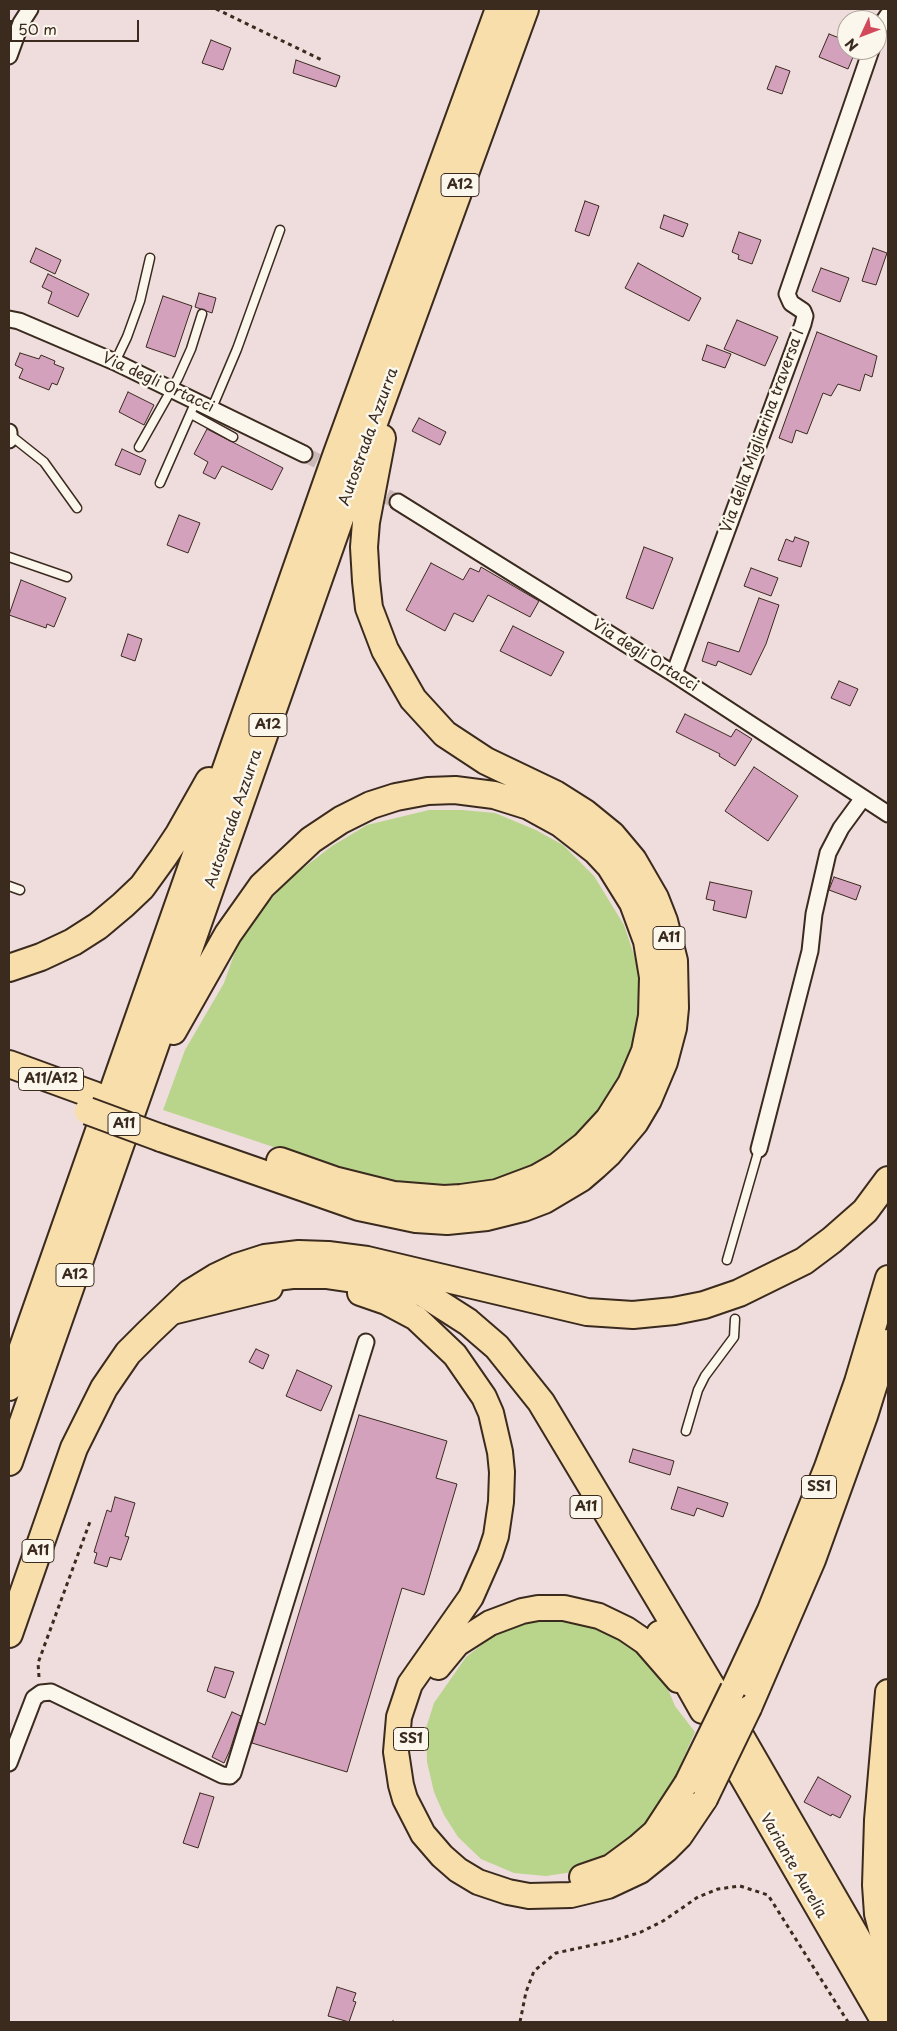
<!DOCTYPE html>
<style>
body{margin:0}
#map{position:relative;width:897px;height:2031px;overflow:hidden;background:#efddde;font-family:"Playpen Sans",sans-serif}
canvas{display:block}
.frame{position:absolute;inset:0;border:10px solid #3b2a1e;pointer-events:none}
.north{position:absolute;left:837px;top:10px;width:50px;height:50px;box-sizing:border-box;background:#fbf7ec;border:1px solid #aea59a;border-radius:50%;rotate:227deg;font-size:14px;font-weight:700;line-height:20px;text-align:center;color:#3b2a1e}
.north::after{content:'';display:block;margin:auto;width:18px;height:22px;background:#d1495b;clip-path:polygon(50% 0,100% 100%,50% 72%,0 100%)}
.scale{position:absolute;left:10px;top:20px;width:129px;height:22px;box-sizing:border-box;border:2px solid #3b2a1e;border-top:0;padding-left:6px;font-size:15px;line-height:18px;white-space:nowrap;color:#3b2a1e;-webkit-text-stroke:4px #fbf7ec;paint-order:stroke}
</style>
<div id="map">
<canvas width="897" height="2031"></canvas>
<div class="frame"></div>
<div class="north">N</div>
<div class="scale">50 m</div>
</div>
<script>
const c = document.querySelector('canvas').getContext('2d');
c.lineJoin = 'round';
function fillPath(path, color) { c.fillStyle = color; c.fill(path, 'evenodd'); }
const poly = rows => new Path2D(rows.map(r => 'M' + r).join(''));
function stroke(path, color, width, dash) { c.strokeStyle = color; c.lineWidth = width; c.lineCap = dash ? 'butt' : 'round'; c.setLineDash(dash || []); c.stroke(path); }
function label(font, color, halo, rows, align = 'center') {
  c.font = font + ' "Playpen Sans",sans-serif'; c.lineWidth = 5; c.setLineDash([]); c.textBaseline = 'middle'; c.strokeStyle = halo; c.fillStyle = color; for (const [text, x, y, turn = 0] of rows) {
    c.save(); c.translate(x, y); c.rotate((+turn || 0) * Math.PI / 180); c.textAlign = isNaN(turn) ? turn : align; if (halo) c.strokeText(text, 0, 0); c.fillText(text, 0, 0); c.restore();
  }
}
fillPath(poly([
 [429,810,462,810,495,813,536,830,563,845,594,876,624,925,640,973,642,1022,618,1090,577,1140,523,1173,491,1183,452,1188,410,1186,360,1176,163,1110,185,1050,224,983,236,949,250,923,289,879,332,846,367,825],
 [552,1617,598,1622,655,1658,675,1706,695,1732,668,1793,635,1840,603,1863,573,1872,546,1876,514,1873,481,1859,458,1837,444,1815,434,1792,427,1762,426,1728,434,1703,466,1657,497,1633,532,1619]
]), '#b9d48b');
const building = poly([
 [829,34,847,41,847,50,856,50,848,69,819,57,829,34],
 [211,40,231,48,223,70,202,63,211,40],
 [296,60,340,76,336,87,293,73,296,60],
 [776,66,790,71,782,94,767,89,776,66],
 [585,201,599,206,589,236,575,231,585,201],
 [664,215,688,224,683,237,660,228,664,215],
 [739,232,761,240,752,264,738,259,739,255,732,252,739,232],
 [36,248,61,260,55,274,30,262,36,248],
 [873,248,887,253,876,285,862,281,873,248],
 [638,263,701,298,689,321,625,288,638,263],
 [821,268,849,278,840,302,812,291,821,268],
 [48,274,89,294,78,317,48,303,52,292,42,287,48,274],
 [199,293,216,298,212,313,195,307,199,293],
 [163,296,192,306,175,357,146,347,163,296],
 [737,320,778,337,765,366,724,349,737,320],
 [817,332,877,356,872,377,865,374,860,391,838,384,831,396,823,393,807,434,796,430,792,443,779,438,817,332],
 [707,345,731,354,725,368,702,360,707,345],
 [20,353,39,359,41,355,55,361,54,364,64,368,57,385,52,383,49,390,19,378,23,369,15,365,20,353],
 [128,392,154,405,144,425,119,412,128,392],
 [419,418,446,432,440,445,412,431,419,418],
 [207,429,283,468,272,490,222,466,215,479,203,473,208,462,194,454,207,429],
 [122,449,146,460,140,475,115,465,122,449],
 [179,515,200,523,188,553,167,545,179,515],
 [795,537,809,542,801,567,778,560,786,539,793,542,795,537],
 [644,547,673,558,653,609,626,598,644,547],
 [431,563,463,580,470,568,479,572,481,567,539,601,530,617,488,595,473,622,454,613,445,631,406,610,431,563],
 [751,568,778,578,771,596,744,586,751,568],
 [21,580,66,598,54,627,47,624,46,628,9,615,21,580],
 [759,598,779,605,766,644,751,675,718,661,716,666,702,661,708,642,739,652,759,598],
 [513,626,564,652,551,676,500,651,513,626],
 [128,634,142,639,135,661,121,656,128,634],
 [839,681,858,689,850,706,831,698,839,681],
 [685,714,731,737,736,729,752,739,735,766,719,756,720,754,676,732,685,714],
 [754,767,798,796,768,841,725,811,754,767],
 [834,877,861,886,856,900,829,890,834,877],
 [710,882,752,891,746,918,713,910,715,901,706,899,710,882],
 [256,1349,269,1355,263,1369,249,1362,256,1349],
 [297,1370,332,1386,321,1411,286,1396,297,1370],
 [359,1415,447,1441,436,1478,457,1484,424,1595,402,1588,347,1772,252,1743,258,1722,265,1725,359,1415],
 [633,1449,674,1461,670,1475,629,1462,633,1449],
 [678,1487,728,1503,723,1517,697,1508,694,1516,671,1509,678,1487],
 [115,1497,135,1503,125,1536,129,1537,121,1560,110,1557,107,1567,94,1563,97,1553,94,1552,107,1510,111,1512,115,1497],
 [215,1667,234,1672,225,1698,207,1691,215,1667],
 [232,1712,241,1716,230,1750,224,1763,212,1757,232,1712],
 [818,1777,851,1796,840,1818,832,1814,831,1816,804,1802,818,1777],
 [200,1793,214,1797,198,1848,183,1843,200,1793],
 [337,1987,356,1993,353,2001,356,2002,349,2022,328,2016,337,1987]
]);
fillPath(building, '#d4a1bd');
stroke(building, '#3b2a1e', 1);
stroke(poly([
 [304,454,337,471],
 [366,486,398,502]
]), '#cbb9b8', 15, [15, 8]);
const service = poly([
 [115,362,127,337,140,301,150,258],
 [212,408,237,349,280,230],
 [191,414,233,437],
 [10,435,44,462,77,508],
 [139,447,178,378,191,349,202,314],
 [160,483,196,401],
 [9,557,67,577],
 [9,886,20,890],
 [727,1260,759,1149],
 [686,1431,698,1390,705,1376,734,1337,735,1319]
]);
const minor = poly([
 [877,31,888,15],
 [9,56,21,23,30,9],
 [9,319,19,321,115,362,304,454],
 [9,432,9,440],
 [398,502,674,674,888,814],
 [674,674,803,324,805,316,803,311,791,303,787,294,871,50],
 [759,1149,810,951,814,914,828,853,841,828,863,798],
 [9,1763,34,1698,41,1693,51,1692,222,1775,230,1776,233,1773,366,1342]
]);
const trunk = poly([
 [360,1293,386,1302,416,1318,455,1355,484,1397,491,1413,500,1452,502,1472,501,1502,496,1536,490,1554,471,1597,410,1684,399,1717,396,1752,401,1785,405,1799,423,1834,442,1856,458,1870,478,1882,508,1892,529,1896,571,1895,608,1886,640,1871,666,1850,680,1836,705,1799],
 [172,1312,270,1288],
 [438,1667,457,1644,490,1623,522,1611,538,1608,564,1608,599,1616,626,1629,645,1642,678,1680],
 [733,1689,770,1610,827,1467,857,1382,888,1278],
 [888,1692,877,1820,875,1885,877,1914,888,1956],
 [749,1708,813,1560,865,1416,888,1342],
 [719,1737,884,2022],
 [582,1877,611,1867,638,1847,655,1832,687,1783]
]);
const motorway = poly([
 [9,968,41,957,73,942,98,926,123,905,142,887,163,858,179,834,209,781],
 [173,1031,228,934,262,886,311,840,341,820,371,805,396,797,428,791,455,790,494,795,529,806,560,823,596,851,610,866,633,903,647,941,653,977,652,1016,645,1051,631,1084,609,1119,585,1145,558,1166,537,1178,497,1193,461,1198,444,1199,394,1195,334,1180,280,1161],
 [9,1064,94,1095],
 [161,1138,359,1207,416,1219,447,1221,487,1217,523,1208,544,1200,581,1178,595,1166,608,1154,635,1122,648,1100,664,1062,673,1028,675,1008,674,961,664,921,655,898,633,860,612,835,585,813,555,794,486,761,445,734,413,699,385,650,369,608,366,581,364,547,366,522,382,438],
 [391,1278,418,1290,468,1322,497,1347,541,1402,713,1689,888,1992],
 [229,1283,292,1275,326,1275,367,1281,407,1296],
 [9,1387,336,456,499,9],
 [9,1462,363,453,525,9],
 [9,1634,74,1448,104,1388,128,1353,149,1332,190,1293,216,1277,237,1267,265,1258,299,1254,328,1255,367,1260,587,1312,633,1315,674,1311,704,1305,739,1293,804,1261,832,1240,865,1211,888,1180],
 [660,1634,703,1710]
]);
stroke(service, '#3b2a1e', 11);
stroke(minor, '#3b2a1e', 19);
stroke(trunk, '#3b2a1e', 28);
stroke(motorway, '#3b2a1e', 30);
stroke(poly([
 [216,9,324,61],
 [39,1677,38,1663,91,1519],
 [392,2022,394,2022],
 [520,2022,526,1992,534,1971,556,1953,616,1940,641,1932,663,1921,698,1897,718,1889,740,1886,768,1895,848,2022]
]), '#3b2a1e', 3, [4, 4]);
stroke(service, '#fbf7ec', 8);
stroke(minor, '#fbf7ec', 15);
stroke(trunk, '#f8deab', 24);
stroke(motorway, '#f8deab', 26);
const trunkBridge = poly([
 [687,1783,733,1689],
 [705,1799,749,1708]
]);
const motorwayBridge = poly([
 [88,1111,161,1138]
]);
stroke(trunkBridge, '#3b2a1e', 28, []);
stroke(motorwayBridge, '#3b2a1e', 30, []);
stroke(trunkBridge, '#f8deab', 24);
stroke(motorwayBridge, '#f8deab', 26);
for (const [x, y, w] of [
 [460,185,38],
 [268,725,38],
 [669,938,32],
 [51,1079,65],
 [124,1124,32],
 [75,1275,38],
 [819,1487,35],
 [586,1507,32],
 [38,1551,32],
 [411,1739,35]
]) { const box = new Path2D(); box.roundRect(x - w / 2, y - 11.5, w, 23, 4); c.fillStyle = '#fbf7ec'; c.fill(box); stroke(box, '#3b2a1e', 1); }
label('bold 14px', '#3b2a1e', null, [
 ["A12",460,185],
 ["A12",268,725],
 ["A11",669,938],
 ["A11/A12",51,1079],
 ["A11",124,1124],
 ["A12",75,1275],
 ["SS1",819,1487],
 ["A11",586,1507],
 ["A11",38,1551],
 ["SS1",411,1739]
]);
label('15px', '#3b2a1e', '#fbf7ec', [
 ["Via degli Ortacci",158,383,25],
 ["Via della Migliarina traversa I",763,431,-70],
 ["Autostrada Azzurra",369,437,-70],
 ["Via degli Ortacci",645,656,32],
 ["Autostrada Azzurra",234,819,-71],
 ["Variante Aurelia",793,1866,60]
]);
</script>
